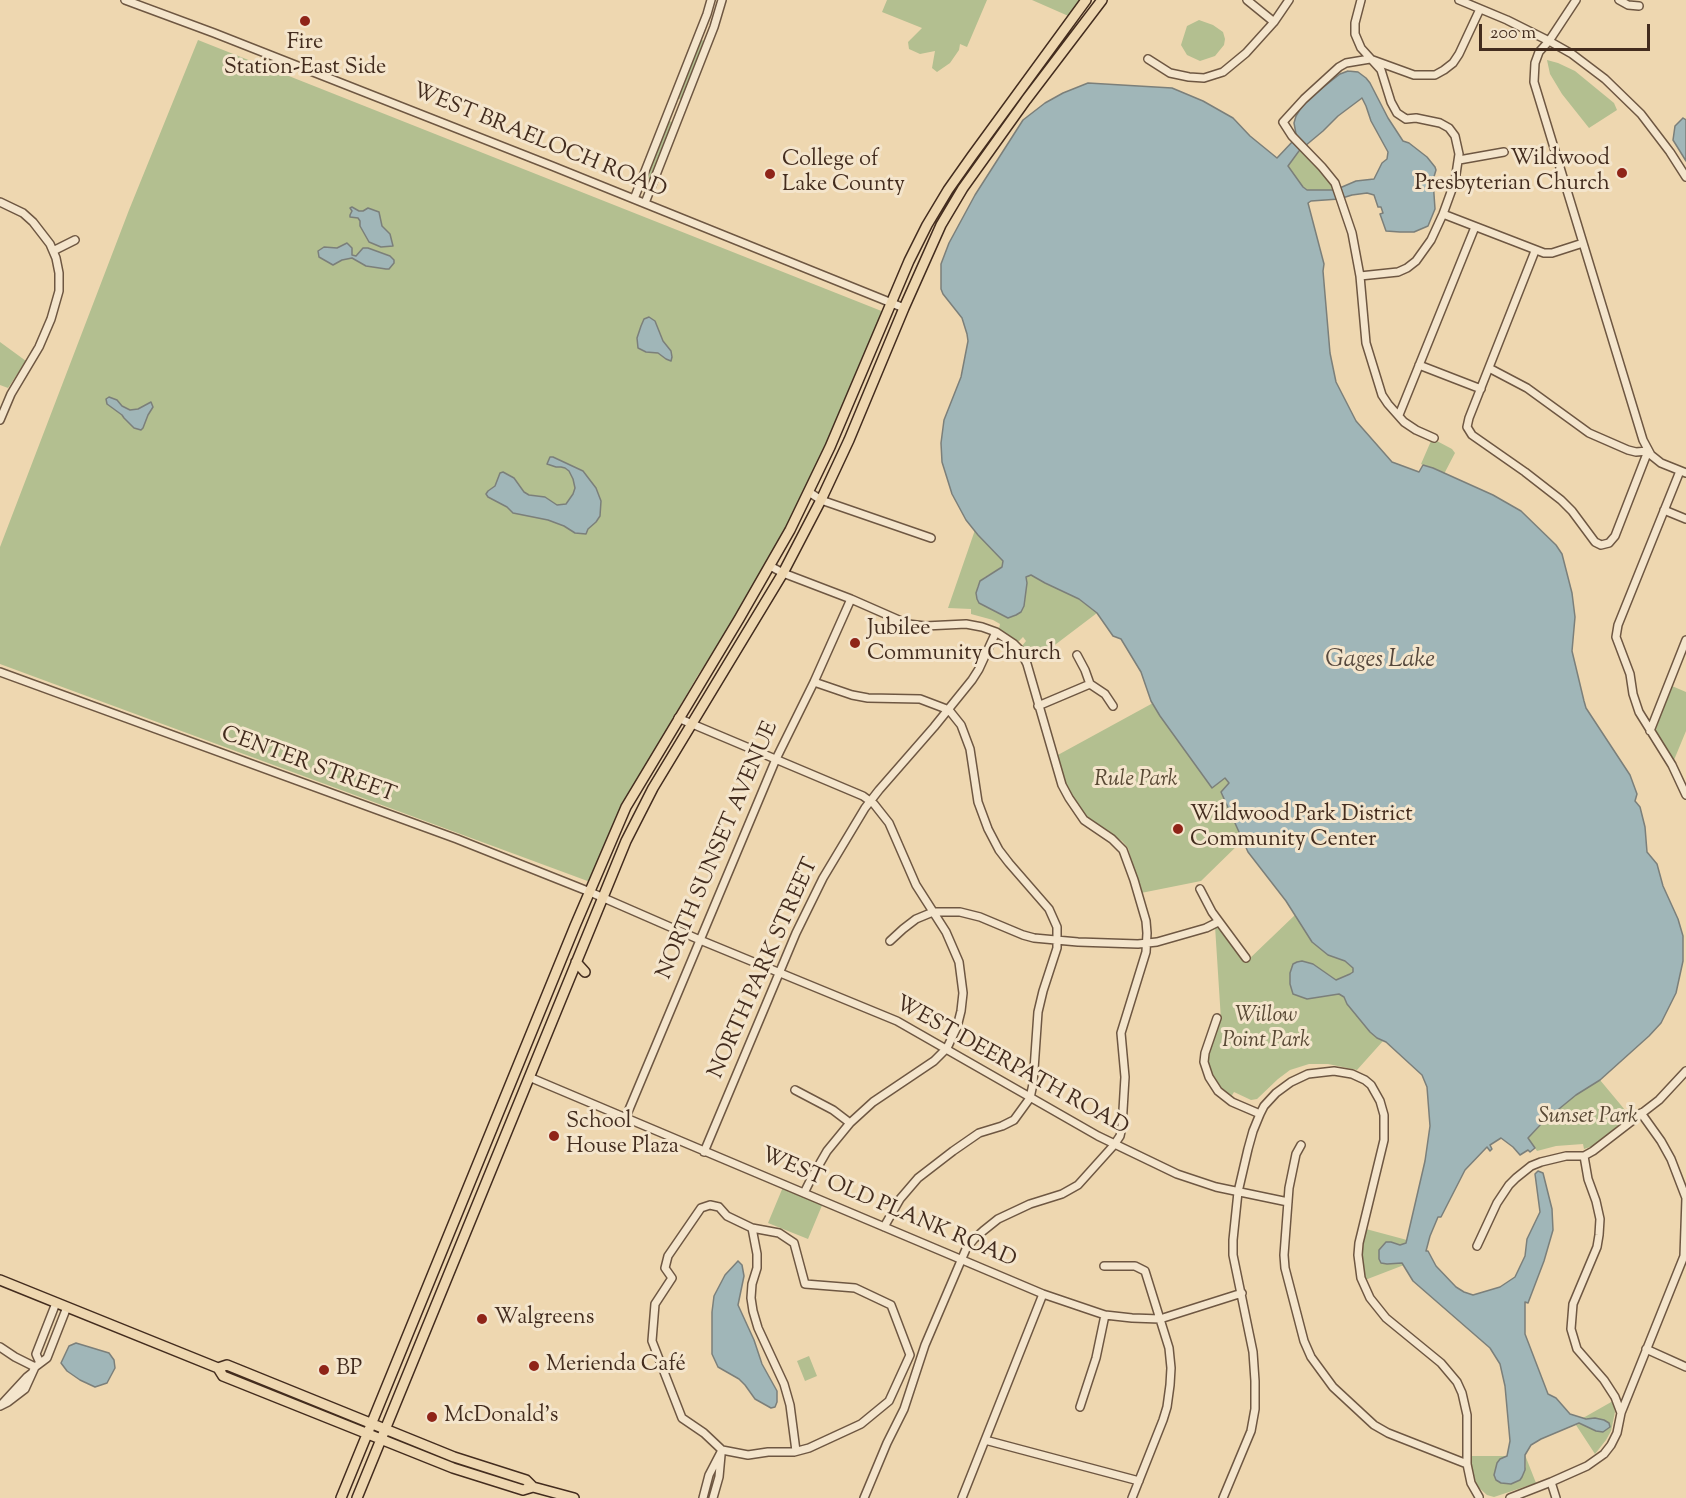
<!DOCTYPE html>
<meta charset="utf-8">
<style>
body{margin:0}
#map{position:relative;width:1686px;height:1498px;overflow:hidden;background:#eed7b0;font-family:"Sorts Mill Goudy",serif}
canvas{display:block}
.scale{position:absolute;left:1479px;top:24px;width:171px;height:27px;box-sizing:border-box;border:3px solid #432c1e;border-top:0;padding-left:8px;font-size:18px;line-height:21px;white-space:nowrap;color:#432c1e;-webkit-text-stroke:4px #f4e5cc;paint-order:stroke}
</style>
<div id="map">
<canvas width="1686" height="1498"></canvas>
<div class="scale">200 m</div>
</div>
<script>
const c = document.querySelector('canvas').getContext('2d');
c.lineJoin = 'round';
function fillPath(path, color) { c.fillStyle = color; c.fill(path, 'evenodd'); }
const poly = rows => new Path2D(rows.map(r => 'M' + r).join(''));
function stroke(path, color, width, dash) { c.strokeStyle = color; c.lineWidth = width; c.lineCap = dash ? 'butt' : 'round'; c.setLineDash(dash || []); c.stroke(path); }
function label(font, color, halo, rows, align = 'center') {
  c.font = font + ' "Sorts Mill Goudy",serif'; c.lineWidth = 6; c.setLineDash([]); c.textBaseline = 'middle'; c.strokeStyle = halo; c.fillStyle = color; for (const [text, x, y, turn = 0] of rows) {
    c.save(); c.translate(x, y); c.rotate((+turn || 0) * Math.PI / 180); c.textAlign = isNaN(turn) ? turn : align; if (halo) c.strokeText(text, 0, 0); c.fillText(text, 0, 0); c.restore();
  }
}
fillPath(poly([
 [887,0,987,0,967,47,960,44,959,50,950,63,937,72,932,68,935,51,920,54,909,49,908,42,922,28,882,12],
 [1032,0,1082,0,1073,18],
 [1199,20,1213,25,1223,32,1225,39,1224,45,1215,56,1200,61,1187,55,1181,45,1187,26],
 [700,39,704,41,681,100,678,98],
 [198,40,884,312,806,497,766,574,698,675,636,782,593,883,0,664,0,547,129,210],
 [1547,60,1558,63,1575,71,1614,103,1617,110,1589,128,1562,94,1550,74],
 [669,121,672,122,650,179,646,178],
 [1302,148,1328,177,1335,190,1307,190,1303,187,1288,166],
 [0,342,26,361,8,388,0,385],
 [1435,440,1452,449,1455,453,1444,474,1421,464,1431,441],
 [975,530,1003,561,1002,567,985,577,980,581,977,588,995,612,1004,614,1006,617,1023,609,1027,583,1026,577,1031,575,1045,583,1079,599,1097,613,1031,663,1022,646,1026,641,1023,637,1018,642,999,629,1000,624,993,620,971,614,971,609,948,608],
 [1672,686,1686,692,1686,731,1674,760,1655,731],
 [1153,703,1160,716,1212,787,1226,778,1229,783,1222,792,1243,840,1201,881,1141,893,1128,848,1122,841,1094,824,1081,810,1069,791,1056,756],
 [1295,915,1312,942,1328,955,1345,961,1353,968,1353,972,1343,978,1336,980,1328,974,1307,999,1339,994,1344,997,1347,1004,1370,1032,1377,1038,1383,1041,1357,1070,1328,1064,1309,1064,1290,1070,1278,1079,1257,1099,1251,1100,1234,1092,1231,1097,1218,1086,1208,1069,1208,1051,1221,1020,1215,926,1218,925,1247,961],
 [1600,1080,1630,1116,1593,1146,1584,1149,1583,1144,1556,1146,1537,1151,1528,1138,1554,1112,1576,1095],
 [783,1187,823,1203,808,1239,768,1223],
 [1366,1229,1407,1240,1405,1244,1398,1244,1379,1252,1379,1259,1394,1264,1402,1262,1404,1265,1365,1280,1361,1265,1362,1253],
 [809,1356,817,1376,805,1381,797,1361],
 [1613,1401,1615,1412,1611,1431,1606,1440,1595,1454,1576,1425,1581,1423,1590,1428,1596,1418,1583,1418],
 [1525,1455,1536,1483,1494,1497,1487,1495,1477,1486,1472,1470,1472,1456,1507,1456,1500,1460,1494,1473,1496,1480,1504,1484,1511,1484,1526,1467]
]), '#b3bf90');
const water = poly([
 [1348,71,1358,72,1366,78,1370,83,1388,118,1403,141,1409,143,1427,157,1435,167,1436,170,1433,180,1435,209,1428,226,1414,232,1400,232,1386,231,1380,214,1383,213,1381,207,1378,207,1374,195,1367,193,1352,195,1339,199,1311,201,1308,203,1324,264,1323,271,1330,353,1336,382,1356,421,1392,462,1419,472,1423,465,1433,468,1493,495,1521,511,1556,545,1562,554,1572,593,1575,617,1572,651,1584,701,1586,708,1630,775,1637,794,1635,801,1640,807,1645,827,1647,852,1657,864,1663,886,1678,919,1683,936,1683,961,1676,993,1661,1023,1649,1036,1600,1080,1576,1095,1543,1122,1528,1138,1535,1148,1530,1152,1528,1150,1520,1155,1513,1147,1501,1138,1490,1145,1492,1149,1490,1151,1487,1147,1465,1170,1441,1217,1438,1217,1430,1236,1426,1251,1428,1251,1436,1266,1456,1287,1464,1292,1473,1295,1500,1287,1515,1277,1525,1256,1527,1239,1540,1212,1535,1174,1538,1171,1543,1173,1552,1209,1553,1230,1544,1261,1528,1303,1525,1302,1525,1334,1548,1394,1556,1398,1570,1414,1586,1419,1595,1418,1604,1420,1609,1423,1610,1427,1603,1432,1596,1431,1579,1423,1541,1439,1531,1445,1525,1455,1525,1470,1522,1477,1520,1480,1511,1484,1501,1483,1496,1480,1494,1475,1497,1463,1500,1459,1507,1456,1510,1441,1505,1386,1500,1364,1490,1348,1413,1281,1402,1263,1387,1264,1381,1263,1379,1259,1379,1250,1386,1242,1391,1242,1400,1245,1406,1243,1425,1161,1430,1126,1427,1087,1422,1075,1386,1042,1377,1038,1370,1032,1347,1004,1344,997,1339,994,1307,999,1293,994,1290,984,1290,973,1293,964,1297,962,1302,961,1313,964,1336,980,1350,974,1353,972,1353,968,1345,961,1328,955,1312,942,1286,901,1248,852,1221,792,1229,783,1225,778,1212,788,1160,716,1151,701,1141,672,1121,639,1113,636,1097,613,1079,599,1045,583,1031,575,1026,577,1027,583,1024,606,1021,612,1016,615,1008,618,979,603,977,599,976,593,980,581,1002,567,1003,561,978,535,966,520,952,494,942,462,941,443,944,420,961,377,968,341,967,334,962,318,943,294,941,289,941,264,949,243,975,195,1023,120,1045,103,1063,93,1088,83,1172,88,1203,101,1233,118,1250,136,1277,158,1294,140,1296,134,1294,123,1296,116,1302,106,1317,92,1340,74,1348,71],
 [1362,98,1366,106,1371,121,1388,152,1387,159,1382,163,1374,179,1356,181,1335,190,1307,190,1303,187,1288,166,1299,151,1323,131,1338,116,1362,98],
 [1683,118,1686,120,1686,161,1673,140,1675,126,1683,118],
 [352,207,359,211,363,211,368,208,379,212,382,226,390,234,393,246,381,247,369,242,360,226,360,221,358,218,350,217,350,215,352,211,350,208,352,207],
 [347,243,352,248,352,255,356,256,363,248,368,248,390,256,394,260,394,263,389,269,386,269,366,266,352,258,342,260,333,265,319,257,318,251,324,247,337,248,347,243],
 [649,317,655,321,663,341,671,351,672,357,671,361,666,359,658,353,646,352,638,348,637,338,641,326,644,319,649,317],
 [109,397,117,400,122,406,130,410,138,409,151,402,153,407,148,415,143,428,141,430,134,428,124,418,122,415,107,404,106,399,109,397],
 [550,457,553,457,583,471,596,488,601,501,600,516,596,522,588,529,586,534,575,533,564,526,548,520,513,513,507,507,488,497,486,494,488,491,495,486,500,473,503,472,514,478,524,492,529,495,545,497,557,505,566,504,573,494,575,488,573,479,569,471,565,468,561,467,556,467,547,464,550,457],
 [738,1261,742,1265,744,1276,738,1305,754,1340,762,1364,777,1391,777,1402,775,1407,771,1408,755,1399,745,1385,739,1379,718,1367,712,1354,712,1312,714,1296,725,1275,738,1261],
 [76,1343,109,1353,114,1360,115,1368,107,1383,95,1387,80,1380,67,1371,61,1363,69,1346,76,1343]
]);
fillPath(water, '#a0b6b8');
stroke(water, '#7b7f7a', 1.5);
const minor = poly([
 [125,0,214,33,552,166,904,308],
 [1247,0,1274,22],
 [1459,0,1507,20,1549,41,1572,54,1605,79,1641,114,1670,152,1686,177],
 [1576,0,1549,41,1539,52,1535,63,1534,82,1643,440,1651,455,1661,463,1686,473],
 [1619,0,1628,5,1639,6],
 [1148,59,1170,73,1189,77,1204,78,1223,72,1246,53,1274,22,1289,0],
 [1459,160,1504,152],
 [634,199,707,14,711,0],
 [0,202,23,213,33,222,50,244,56,258,59,273,59,291,51,319,39,347,11,394,0,420],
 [645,203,714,27,722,0],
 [1443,214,1544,253,1552,253,1583,243],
 [53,251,75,240],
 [1360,276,1398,272,1407,268,1416,261,1431,240,1443,214,1455,181,1459,154,1455,136,1449,128,1440,123,1416,118,1406,119,1397,113,1391,102,1381,70,1361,48,1355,34,1355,23,1361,0],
 [1419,365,1481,389],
 [1489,368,1527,388,1589,433,1628,450,1636,452,1648,451,1615,536,1609,543,1601,545,1595,542,1572,511,1561,500,1525,472,1472,435,1467,427,1469,418,1535,251],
 [1399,415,1475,227],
 [1434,438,1416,430,1404,422,1388,404,1382,395,1366,343,1360,276,1352,233,1335,183,1322,167,1292,136,1283,122,1304,99,1339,67,1346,63,1370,59,1414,75,1435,75,1444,70,1453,63,1459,54,1480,9],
 [1680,471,1618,625,1616,637,1630,674,1633,694,1639,712,1672,765,1686,795],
 [809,492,821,500,931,538],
 [1664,510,1686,519],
 [770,566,783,573,851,599,908,624,925,626,966,624,982,627,996,632,1014,644,1020,650,1027,664,1062,785,1069,798,1084,820,1112,839,1123,850,1134,880,1146,921,1147,933,1146,952,1121,1033,1125,1077,1122,1127,1120,1136,1114,1145,1078,1185,1062,1194,1030,1204,998,1219,983,1231,974,1239,966,1249,925,1345,904,1409,887,1443,864,1498],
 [1077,655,1085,670,1090,684],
 [0,672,457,839,590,892,700,940,897,1021,1098,1136,1177,1174,1216,1187,1288,1202],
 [814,682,852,695,868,698,920,699,949,710,961,725,970,749,978,802,988,829,999,850,1009,863,1049,909,1057,927,1057,948,1043,991,1038,1012,1033,1084,1030,1098,1014,1120,1002,1126,979,1133,953,1151,918,1178,900,1199,884,1227],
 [1038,706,1090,684,1105,694,1113,706],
 [678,718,863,796,874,804,889,823,916,885,946,932,959,962,963,993,961,1011,957,1027,947,1048,934,1061,873,1102,850,1123,827,1151,812,1177,804,1193],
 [1650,731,1686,640],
 [1200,889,1212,912,1246,958],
 [890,941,903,929,916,919,933,912,960,912,980,917,1023,935,1034,938,1078,942,1138,944,1157,942,1206,928,1218,922],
 [1217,1018,1205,1053,1204,1062,1209,1077,1218,1091,1232,1102,1260,1114],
 [529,1077,1043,1294,1096,1312,1105,1315,1132,1318,1160,1319,1242,1293],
 [795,1090,833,1110,850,1123],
 [625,1119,776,759,814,682,851,599],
 [1301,1145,1296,1154,1289,1188,1284,1255,1285,1268,1304,1341,1311,1357,1333,1387,1374,1425,1388,1433,1467,1464],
 [704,1152,796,933,823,878,865,808,879,790,934,727,972,680,979,669,996,632],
 [1584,1156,1588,1179,1596,1201,1600,1219,1599,1235,1597,1247,1573,1304,1571,1329,1577,1349,1604,1380,1615,1397,1621,1413],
 [710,1205,719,1207,727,1216,752,1228,779,1233,794,1243,805,1284,855,1288,891,1305,910,1355,889,1401,861,1424,809,1448,794,1452,768,1452,748,1455,722,1450,704,1433,682,1418,652,1341,655,1304,672,1278,665,1268,668,1256,701,1208,710,1205],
 [752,1228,757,1254,757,1268,752,1284,751,1298,753,1311,758,1328,784,1384,790,1405,796,1451],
 [1477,1246,1497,1203,1509,1185,1516,1178,1531,1166,1541,1162,1566,1156,1584,1156,1593,1151,1659,1100,1686,1071],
 [1104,1266,1135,1266,1145,1271,1169,1348,1171,1368,1170,1385,1167,1407,1163,1420,1132,1498],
 [0,1347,15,1357,35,1367],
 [1646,1349,1686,1367],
 [40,1363,36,1354,56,1303],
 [1,1405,27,1377,32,1373],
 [0,1406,8,1402,25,1389,35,1367,47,1358,67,1307],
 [1080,1407,1096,1358,1105,1315],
 [985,1440,1139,1481],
 [1551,1482,1556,1498],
 [703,1498,709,1475,722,1450],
 [713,1498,719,1477,721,1455],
 [962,1498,1043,1294],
 [1223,1498,1251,1431,1255,1409,1255,1381,1253,1352,1233,1255,1233,1240,1238,1192,1248,1149,1253,1131,1260,1114,1264,1106,1276,1093,1291,1082,1308,1074,1334,1071,1352,1074,1365,1080,1371,1085,1380,1101,1384,1115,1384,1140,1359,1243,1358,1255,1361,1278,1370,1298,1386,1318,1441,1363,1457,1382,1462,1393,1467,1415,1467,1464,1471,1483,1479,1497],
 [1510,1498,1551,1482,1587,1466,1604,1454,1611,1445,1617,1433,1621,1413,1684,1256,1686,1198,1671,1159,1661,1141,1641,1113]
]);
const major = poly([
 [576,962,585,972],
 [0,1280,218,1368,223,1376,453,1468,523,1490,533,1487,574,1498],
 [218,1368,227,1365,454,1457,526,1480,533,1487],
 [341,1498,575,926,626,807,739,619,790,530,830,447,909,261,927,225,948,190,972,156,1086,0],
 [357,1498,626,841,653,788,783,573,821,500,849,440,904,308,941,225,963,188,1026,100,1102,0]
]);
stroke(minor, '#6e5742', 10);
stroke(major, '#432c1e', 12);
stroke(minor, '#f4e5cc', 7);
stroke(major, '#eed7b0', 9);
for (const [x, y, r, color] of [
 [305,21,6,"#8f2418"],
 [1622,173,6,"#8f2418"],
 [770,174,6,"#8f2418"],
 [855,643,6,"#8f2418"],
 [1178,829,6,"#8f2418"],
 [554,1136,6,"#8f2418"],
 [482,1319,6,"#8f2418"],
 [534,1366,6,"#8f2418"],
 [324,1370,6,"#8f2418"],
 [432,1417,6,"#8f2418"]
]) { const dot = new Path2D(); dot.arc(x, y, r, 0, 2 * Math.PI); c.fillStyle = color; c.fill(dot); stroke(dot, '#f4e5cc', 2); }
label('22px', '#432c1e', '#f4e5cc', [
 ["Fire",305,44,"center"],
 ["Station-East Side",305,69,"center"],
 ["Wildwood",1610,160,"right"],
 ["Presbyterian Church",1610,185,"right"],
 ["College of",782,161],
 ["Lake County",782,186],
 ["Jubilee",867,630],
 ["Community Church",867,655],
 ["Wildwood Park District",1190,816],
 ["Community Center",1190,841],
 ["School",566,1123],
 ["House Plaza",566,1148],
 ["Walgreens",494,1319],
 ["Merienda Café",546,1366],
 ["BP",336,1370],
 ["McDonald's",444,1417]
], 'left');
label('22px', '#432c1e', '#f4e5cc', [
 ["WEST BRAELOCH ROAD",539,142,22],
 ["CENTER STREET",308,766,20],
 ["NORTH SUNSET AVENUE",719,851,-67],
 ["NORTH PARK STREET",765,969,-66],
 ["WEST DEERPATH ROAD",1011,1067,29],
 ["WEST OLD PLANK ROAD",888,1209,23]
]);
label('italic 22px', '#594935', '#f4e5cc', [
 ["Rule Park",1136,781],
 ["Willow",1266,1017],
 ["Point Park",1266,1042],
 ["Sunset Park",1588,1118]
]);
label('italic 24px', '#56483d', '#f4e5cc', [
 ["Gages Lake",1380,662]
]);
</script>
